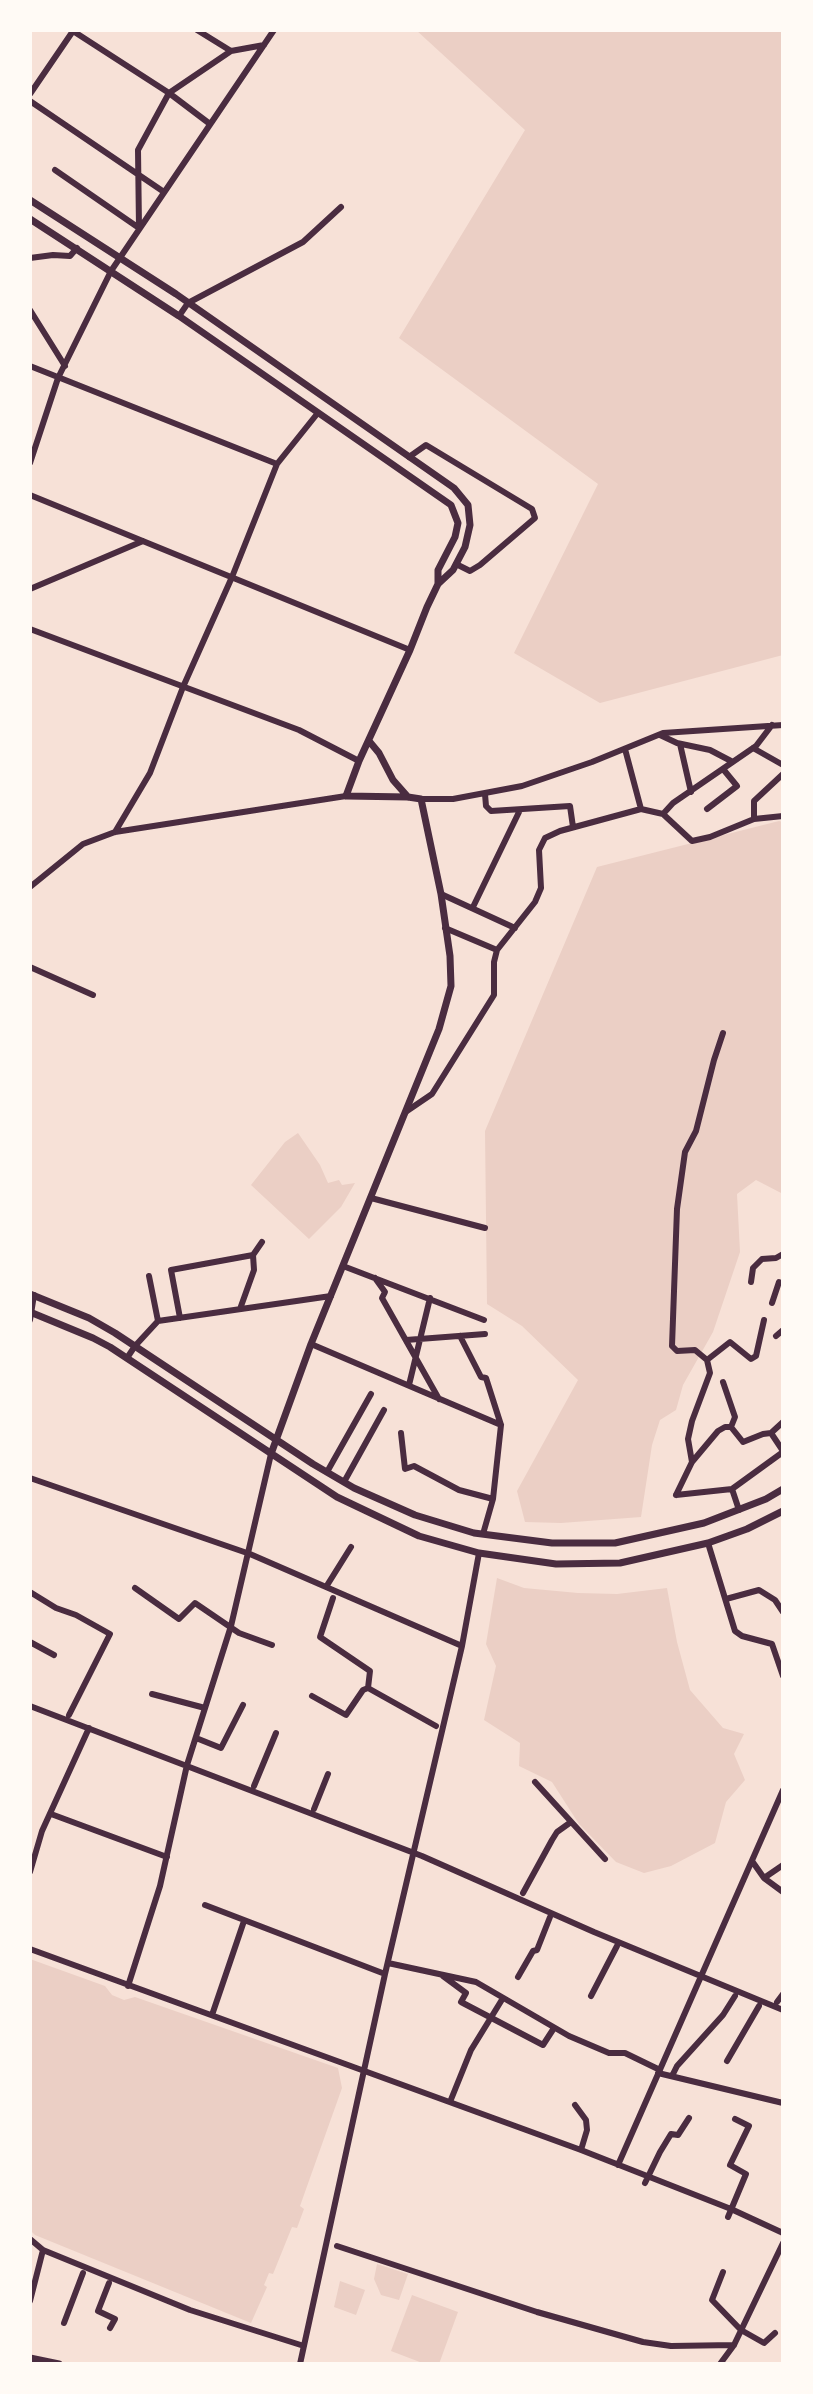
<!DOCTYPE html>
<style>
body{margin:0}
#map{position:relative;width:813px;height:2394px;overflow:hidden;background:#f7e1d7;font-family:Ubuntu,sans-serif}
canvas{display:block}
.frame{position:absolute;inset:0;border:32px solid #fffaf5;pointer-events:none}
</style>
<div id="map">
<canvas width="813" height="2394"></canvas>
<div class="frame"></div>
</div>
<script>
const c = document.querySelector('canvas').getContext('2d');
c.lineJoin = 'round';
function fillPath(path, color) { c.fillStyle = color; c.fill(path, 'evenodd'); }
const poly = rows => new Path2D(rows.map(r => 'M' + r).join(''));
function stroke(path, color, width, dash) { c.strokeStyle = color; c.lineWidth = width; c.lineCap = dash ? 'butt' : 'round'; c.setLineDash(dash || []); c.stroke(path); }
fillPath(poly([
 [416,30,783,30,783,655,600,703,514,653,598,484,399,338,525,130],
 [779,821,783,822,783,1194,756,1180,737,1194,740,1252,713,1332,683,1385,676,1410,660,1420,652,1445,641,1517,561,1523,525,1522,517,1491,578,1380,522,1326,487,1304,485,1131,597,867],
 [298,1133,320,1165,328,1183,339,1180,342,1185,355,1183,341,1207,309,1239,251,1185,285,1142],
 [497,1578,524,1588,578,1593,617,1594,667,1588,677,1642,690,1690,723,1728,744,1734,734,1754,745,1780,726,1802,715,1843,671,1866,644,1873,616,1862,579,1824,552,1782,519,1766,520,1743,484,1720,496,1666,486,1644],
 [30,1959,105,1986,112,1995,124,2000,135,1997,338,2068,342,2088,300,2206,304,2209,297,2228,292,2227,273,2274,269,2273,264,2285,267,2287,251,2323,35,2235,30,2230],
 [377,2264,408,2274,399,2300,381,2295,374,2279],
 [340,2281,365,2290,356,2315,334,2307],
 [412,2295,458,2312,439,2364,425,2364,391,2351]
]), '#ebcfc5');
stroke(poly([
 [197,30,231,51,264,45],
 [30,94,73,31,169,93,210,124],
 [30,101,164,192],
 [55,170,139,228],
 [139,228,138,150,169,93,231,51],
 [30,258,53,255,70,256,77,248],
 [30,310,65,366],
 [179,316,188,303,303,242,341,207],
 [30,366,277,464],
 [409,457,426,445,532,509,535,518,480,565,470,571,456,564],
 [30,463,58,378,111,271,274,30],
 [30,495,410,650],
 [30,589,143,541],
 [30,629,299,730,359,761],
 [660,735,677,743,710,750,731,761],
 [680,744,691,792],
 [753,748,783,765],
 [625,749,641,809],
 [485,794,486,806,491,811,570,806,573,827],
 [421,799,453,799,522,786,592,762,663,733,783,725],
 [707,809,737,786,723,769],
 [663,814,673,803,756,746,772,725],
 [754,819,754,801,783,774],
 [115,832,150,773,183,687,232,577,277,464,317,414],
 [30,887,83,844,115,832,346,796],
 [441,894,515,928],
 [473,907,520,810],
 [445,928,497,950],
 [30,967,93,995],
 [407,1111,432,1094,494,995,494,962,497,950,535,902,541,888,539,850,545,838,560,831,641,809,663,814,692,841,710,837,754,819,783,816],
 [371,1198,485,1228],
 [253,1255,262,1242],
 [343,1266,484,1320],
 [149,1276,158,1321],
 [375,1278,385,1292,382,1298,439,1399],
 [751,1282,753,1268,762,1259,776,1258,783,1254],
 [772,1303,779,1282],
 [180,1318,171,1270,253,1255,254,1270,240,1309],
 [30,1320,34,1295],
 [460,1336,481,1377,486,1378,501,1425,493,1499,483,1534],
 [776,1336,783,1330],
 [406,1340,485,1334],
 [311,1344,501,1425],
 [127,1358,135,1346,158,1321,331,1296],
 [707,1360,695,1350,677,1351,672,1346,677,1209,685,1152,696,1131,714,1060,723,1033],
 [707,1360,730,1342,751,1359,756,1356,764,1320],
 [723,1382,735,1417,731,1427],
 [409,1385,430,1298],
 [731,1427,743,1442,763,1434,771,1433,783,1422],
 [401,1433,405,1469,414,1466,459,1490,493,1499],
 [771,1433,783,1451],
 [692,1462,688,1439,692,1421,710,1373,707,1360],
 [327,1472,371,1394],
 [30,1478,250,1554,462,1646],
 [344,1482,384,1410],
 [676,1495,692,1462,718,1431,725,1427,731,1427],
 [676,1495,732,1489],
 [739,1510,732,1489,783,1452],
 [708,1543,735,1631,742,1636,772,1644,783,1676],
 [326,1587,351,1547],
 [135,1588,179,1619,195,1603,239,1633,272,1645],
 [30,1592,56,1608,76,1615,110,1634,69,1715],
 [333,1598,320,1637,370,1671,368,1688,436,1726],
 [726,1599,759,1590,775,1600,783,1612],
 [30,1642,54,1655],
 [152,1694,205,1708],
 [312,1696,346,1715,363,1690,368,1688],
 [30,1706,422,1856,594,1932,783,2010],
 [196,1738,221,1748,243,1705],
 [535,1782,605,1859],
 [254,1786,276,1733],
 [314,1809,328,1774],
 [51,1814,167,1857],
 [752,1861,764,1878,783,1892],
 [30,1872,42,1831,89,1728],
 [764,1878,783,1865],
 [523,1893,552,1840,557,1832,571,1822],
 [205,1905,385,1974],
 [30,1949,581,2150,731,2209,783,2233],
 [388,1963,476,1982,569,2036,609,2053,625,2053,660,2070],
 [443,1976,466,1993,461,2002,543,2045,554,2028],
 [518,1977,533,1951,537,1950,550,1917],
 [128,1986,160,1886,187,1765,231,1626,271,1454],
 [591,1996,617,1946],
 [777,2002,783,1994],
 [212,2015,244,1921],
 [727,2061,759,2006],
 [658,2073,783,2103],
 [672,2076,677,2066,723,2015,735,1996],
 [450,2102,471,2050,503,1998],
 [575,2105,586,2120,587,2130,581,2150],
 [618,2165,783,1790],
 [645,2183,660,2152,671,2134,678,2135,689,2118],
 [728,2217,746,2174,730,2165,749,2126,735,2119],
 [30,2239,43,2250,190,2310,304,2346],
 [337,2246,537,2312,643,2342,671,2346,734,2345],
 [723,2272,712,2300,741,2330,764,2343,775,2333],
 [109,2283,98,2311,115,2319,110,2328],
 [30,2301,43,2250],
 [64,2323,83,2273],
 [300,2364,385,1974,462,1646,479,1553],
 [720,2364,734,2345,783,2243]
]), '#4a2c40', 6);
stroke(poly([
 [30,200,176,294,454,488,468,505,470,525,465,547,453,570,438,584,427,607,410,650,359,761,346,796,408,797,421,799,441,894,450,956,451,986,439,1029,311,1344,271,1454],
 [30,219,179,316,451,505,458,523,455,537,438,570,438,584],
 [369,741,379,753,393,780,408,797],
 [30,1294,89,1318,115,1333,313,1464,354,1488,415,1515,474,1533,552,1543,615,1543,704,1523,766,1499,783,1489],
 [30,1312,93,1338,110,1347,337,1497,419,1536,479,1553,556,1564,620,1563,708,1543,747,1529,783,1511],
 [30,2358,59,2364]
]), '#4a2c40', 7);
</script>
